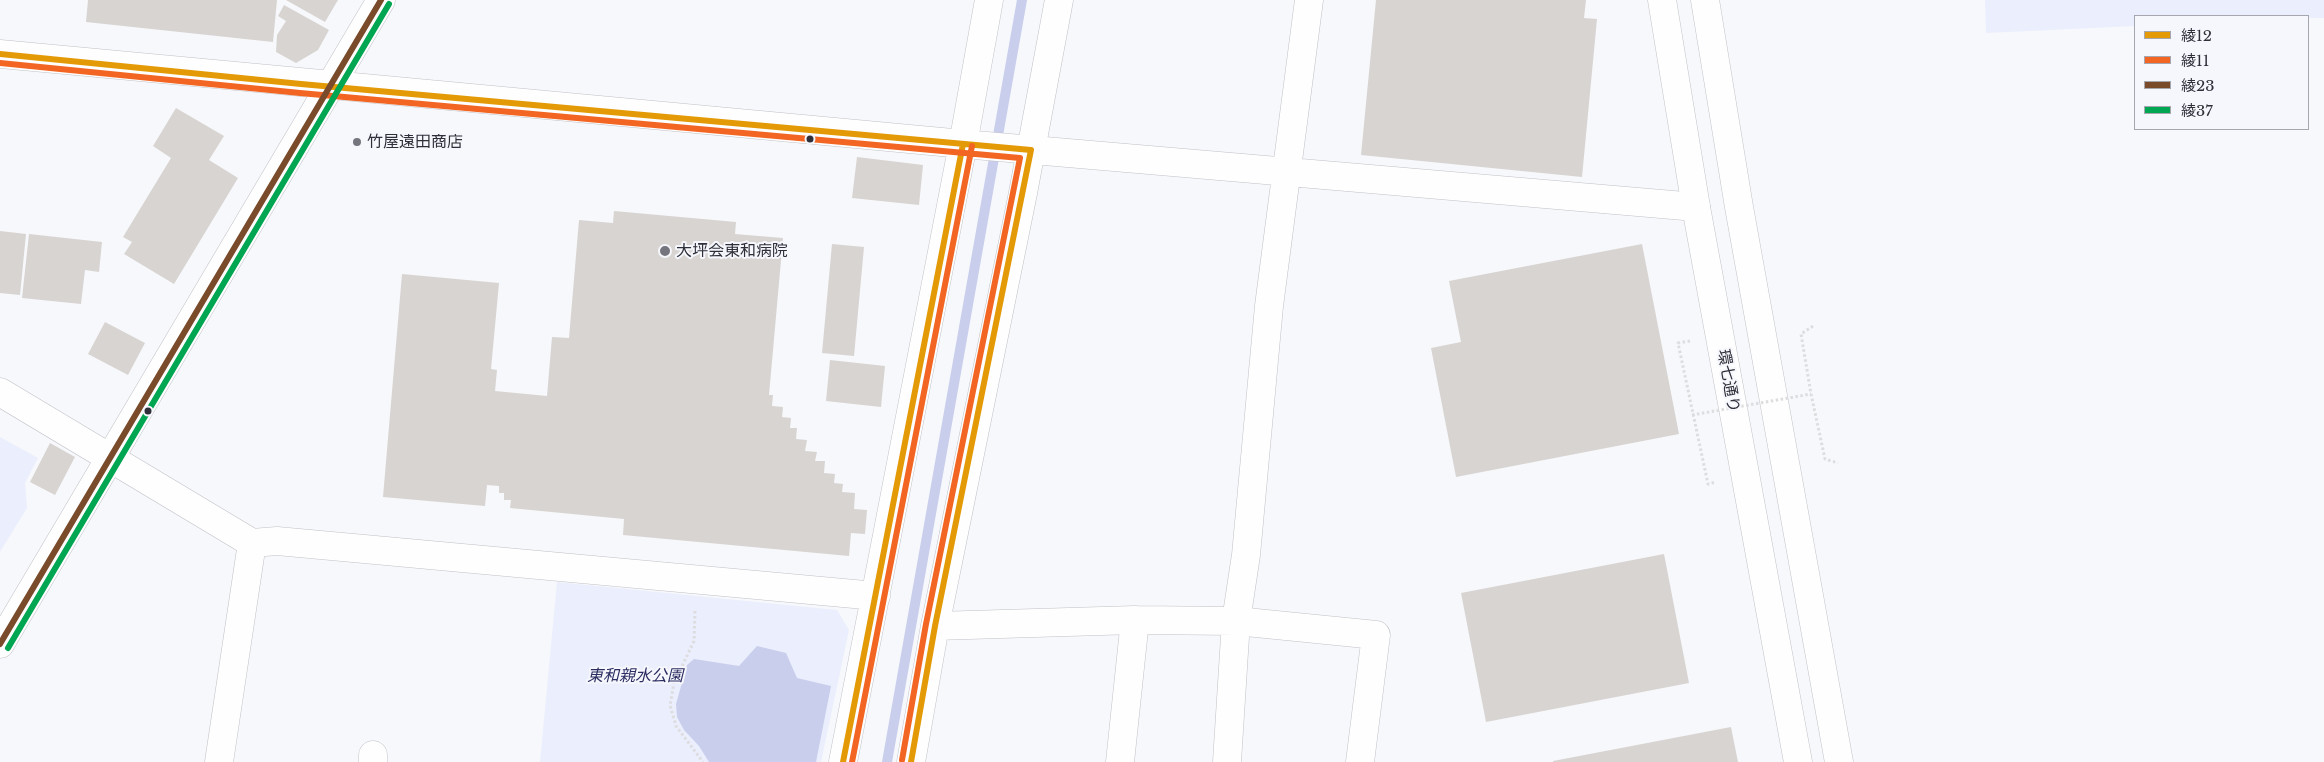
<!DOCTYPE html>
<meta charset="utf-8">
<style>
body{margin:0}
#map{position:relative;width:2324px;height:762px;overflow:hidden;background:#f7f8fb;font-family:"Libre Baskerville","Noto Sans JP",serif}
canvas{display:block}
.legend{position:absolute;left:2134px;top:15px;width:175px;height:115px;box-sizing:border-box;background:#f6f7fc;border:1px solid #a6a7ae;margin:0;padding:6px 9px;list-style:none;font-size:15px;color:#2e2f39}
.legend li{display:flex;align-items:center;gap:10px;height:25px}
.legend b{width:25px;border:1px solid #a6a7ae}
</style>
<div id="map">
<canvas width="2324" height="762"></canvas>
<ul class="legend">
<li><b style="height:6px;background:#e39a06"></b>綾12</li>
<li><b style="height:6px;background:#f26522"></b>綾11</li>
<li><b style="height:6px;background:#7a4b2a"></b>綾23</li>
<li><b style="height:6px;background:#00a651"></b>綾37</li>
</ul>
</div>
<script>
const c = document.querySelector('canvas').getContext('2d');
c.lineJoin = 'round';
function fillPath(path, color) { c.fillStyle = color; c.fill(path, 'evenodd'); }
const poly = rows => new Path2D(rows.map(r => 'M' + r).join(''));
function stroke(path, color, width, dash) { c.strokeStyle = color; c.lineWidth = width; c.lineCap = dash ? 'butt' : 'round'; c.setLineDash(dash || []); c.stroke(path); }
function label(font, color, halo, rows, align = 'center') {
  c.font = font + ' "Libre Baskerville","Noto Sans JP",serif'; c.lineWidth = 4; c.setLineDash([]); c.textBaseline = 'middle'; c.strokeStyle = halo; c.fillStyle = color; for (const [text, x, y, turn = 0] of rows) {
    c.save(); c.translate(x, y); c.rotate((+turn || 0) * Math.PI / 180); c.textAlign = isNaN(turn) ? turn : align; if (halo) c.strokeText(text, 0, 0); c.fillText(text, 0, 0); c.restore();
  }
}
fillPath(poly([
 [1985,0,2324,0,2324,18,2135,16,2135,26,1986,33],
 [0,437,38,458,25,483,27,508,0,552],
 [557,582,837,610,849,630,821,762,540,762]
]), '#ebeefc');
fillPath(poly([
 [757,646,786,653,797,678,831,686,816,762,709,762,699,746,684,730,677,717,676,704,687,665,694,659,739,666]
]), '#c9ceec');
stroke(poly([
 [887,762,1022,0]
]), '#c9ceec', 10);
fillPath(poly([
 [88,0,277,0,273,42,86,22],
 [286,0,338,0,325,22],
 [1376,0,1586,0,1584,18,1597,19,1582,177,1361,155],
 [284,5,329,30,318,50,296,63,276,52,277,35,286,21,278,16],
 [176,108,224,136,209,160,238,178,174,284,124,254,132,242,123,237,171,158,153,146],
 [857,157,923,165,919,205,852,198],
 [614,211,736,222,735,234,783,238,769,395,773,395,772,406,783,407,782,417,791,418,790,428,797,428,796,439,807,440,805,451,817,452,815,461,825,461,824,473,835,474,834,483,843,484,842,492,855,493,854,509,867,510,865,534,851,533,849,556,623,535,624,519,510,508,511,500,504,500,504,493,499,493,499,486,487,485,485,506,383,497,402,274,499,283,491,369,497,370,495,391,547,396,552,337,569,338,579,220,613,223],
 [0,231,26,234,20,295,0,293],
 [29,234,102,242,99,272,85,270,81,304,22,298],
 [832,244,864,247,854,356,822,353],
 [1642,244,1679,434,1456,477,1431,348,1461,342,1449,281],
 [105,322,145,343,128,375,88,354],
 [830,360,885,366,881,407,826,401],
 [50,443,75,457,55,495,30,482],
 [1664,554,1689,683,1486,722,1461,593],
 [1731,727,1738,762,1553,762,1553,761]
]), '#d8d4d2');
const minor = poly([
 [0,54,963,144,1696,207],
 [0,392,252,543],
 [935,626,1135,620,1236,621,1376,635,1360,762],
 [0,644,381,0],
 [219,762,252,543,277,541,876,596],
 [373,762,373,755],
 [843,762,963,144,989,0],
 [911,762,935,626,1023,193,1059,0],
 [1120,762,1135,620],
 [1227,762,1236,621,1246,555,1269,306,1309,0]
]);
const major = poly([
 [1662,0,1696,207,1798,762],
 [1705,0,1739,207,1839,762]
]);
stroke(minor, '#c0c1c7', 29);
stroke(major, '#c0c1c7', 29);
stroke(poly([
 [1813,326,1801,334,1811,394,1825,459,1838,463],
 [1690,341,1678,343,1708,484,1716,482],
 [695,611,694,641,674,683,670,705,676,726,703,762]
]), '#dddddf', 3, [2.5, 2.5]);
stroke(minor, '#fefefe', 28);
stroke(major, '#fefefe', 28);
stroke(poly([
 [1692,415,1811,394]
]), '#dddddf', 3, [2.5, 2.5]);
stroke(poly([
 [0,54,301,84,1031,150,935,626,911,762],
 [843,762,963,144]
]), '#e39a06', 6);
stroke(poly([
 [0,63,300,93,1020,158,926,624,902,760],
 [852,762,972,146]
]), '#f26522', 6);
stroke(poly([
 [0,644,381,0]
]), '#7a4b2a', 6);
stroke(poly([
 [8,648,389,4]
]), '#00a651', 6);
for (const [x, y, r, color] of [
 [810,139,4.5,"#2e2f39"],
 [357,142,5,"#74757d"],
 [665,251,6,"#74757d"],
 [148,411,4.5,"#2e2f39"]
]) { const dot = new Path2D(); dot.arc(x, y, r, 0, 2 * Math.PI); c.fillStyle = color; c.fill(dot); stroke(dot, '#f6f7fc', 2); }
label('16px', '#2e2f39', '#f6f7fc', [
 ["竹屋遠田商店",367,142],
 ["大坪会東和病院",676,251]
], 'left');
label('16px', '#2e2f39', '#f6f7fc', [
 ["環七通り",1728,381,80]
]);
label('italic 16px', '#2c2e63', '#f6f7fc', [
 ["東和親水公園",635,676]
]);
</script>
